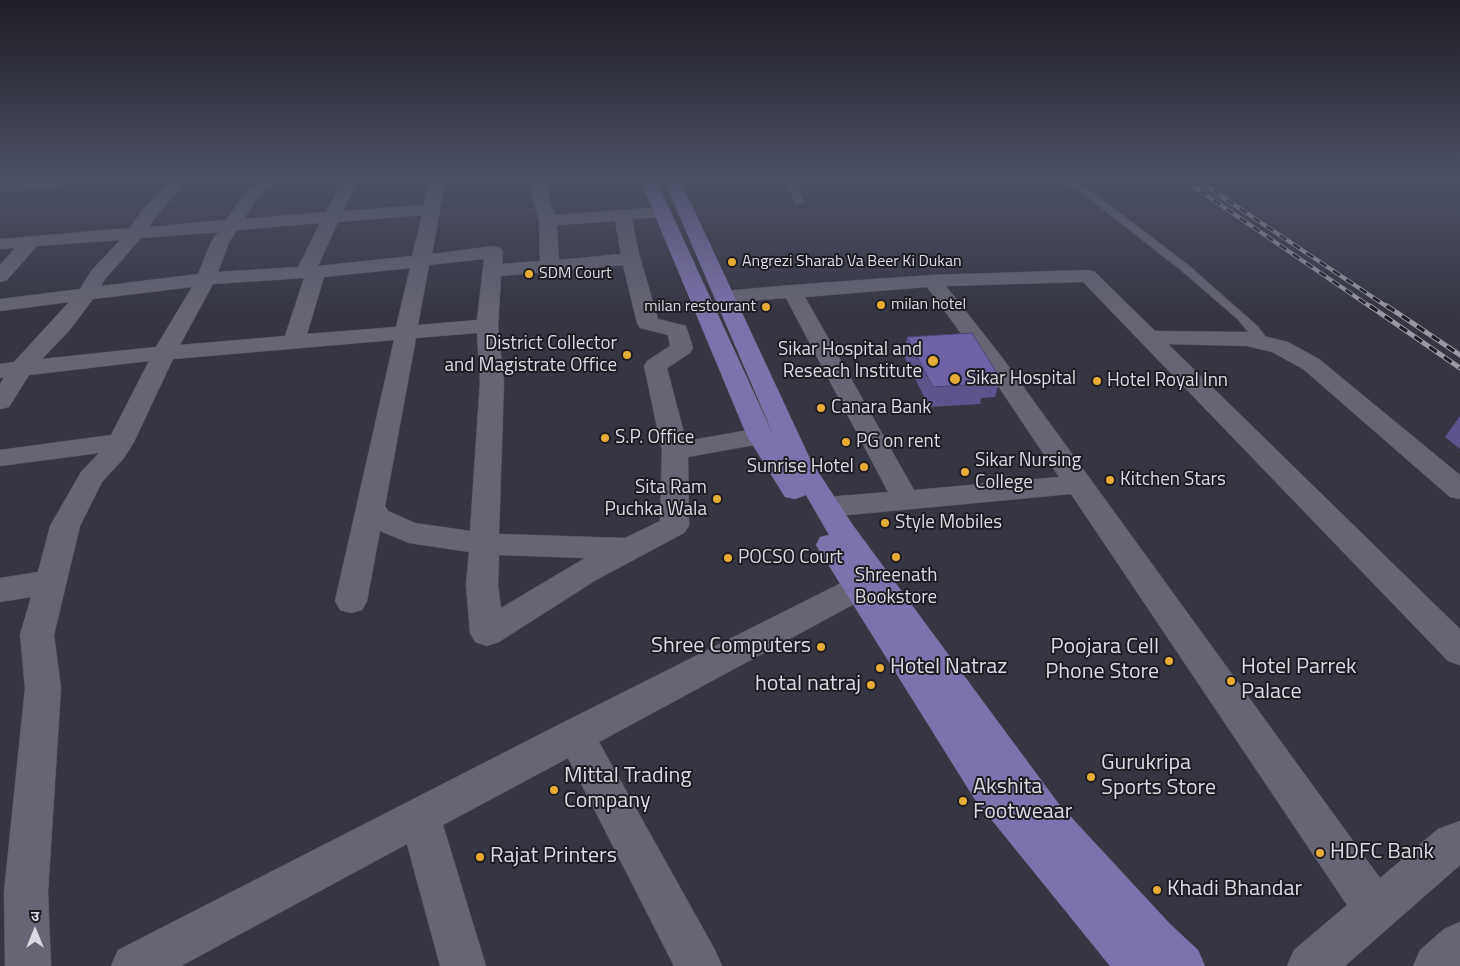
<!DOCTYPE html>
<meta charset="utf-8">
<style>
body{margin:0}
#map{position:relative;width:1460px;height:966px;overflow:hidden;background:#363542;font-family:"Titillium Web","Noto Sans Devanagari",sans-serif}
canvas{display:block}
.north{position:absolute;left:10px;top:906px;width:50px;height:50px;-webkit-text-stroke:4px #1e1d23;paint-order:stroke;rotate:0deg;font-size:14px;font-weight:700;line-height:20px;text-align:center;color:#dbdae2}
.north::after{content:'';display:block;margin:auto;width:18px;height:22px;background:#dbdae2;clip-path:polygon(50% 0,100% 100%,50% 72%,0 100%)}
</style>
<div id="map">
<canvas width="1460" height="966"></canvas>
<div class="north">उ</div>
</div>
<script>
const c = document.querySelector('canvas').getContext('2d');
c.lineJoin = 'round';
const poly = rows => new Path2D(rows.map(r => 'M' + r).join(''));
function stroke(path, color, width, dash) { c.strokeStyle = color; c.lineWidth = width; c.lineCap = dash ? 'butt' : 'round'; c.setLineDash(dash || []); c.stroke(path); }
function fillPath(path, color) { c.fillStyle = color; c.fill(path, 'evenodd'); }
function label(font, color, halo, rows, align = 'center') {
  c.font = font + ' "Titillium Web",sans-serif'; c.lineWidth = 4; c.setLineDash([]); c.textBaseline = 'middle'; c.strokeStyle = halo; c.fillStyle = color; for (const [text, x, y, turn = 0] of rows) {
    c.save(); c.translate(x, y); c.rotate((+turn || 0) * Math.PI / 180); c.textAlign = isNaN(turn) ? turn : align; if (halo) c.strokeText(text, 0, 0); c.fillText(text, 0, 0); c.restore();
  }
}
const lane = poly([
 [787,182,795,182,804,202,802,204,796,204,787,182],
 [1062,182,1073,182,1086,187,1189,266,1258,327,1270,343,1268,346,1260,346,1238,319,1181,270,1080,191,1062,182]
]);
const street = poly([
 [0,182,66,182,64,185,58,187,0,192,0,182],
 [170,182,186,182,156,216,149,227,226,220,244,194,256,182,272,182,256,200,244,219,326,212,341,182,357,182,343,211,424,205,429,182,445,182,432,254,494,246,501,248,503,252,502,264,540,261,539,221,528,182,544,182,555,215,661,207,667,208,670,212,667,216,632,219,639,254,658,319,686,326,693,348,690,353,667,368,686,441,760,428,769,430,773,436,769,442,760,444,688,457,689,526,684,533,596,580,499,642,487,646,475,642,470,633,466,585,469,552,409,543,380,531,367,601,362,610,351,613,340,610,335,601,394,340,173,359,134,442,124,458,102,482,80,526,54,635,61,688,48,892,51,966,5,966,4,892,25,688,20,635,31,597,0,602,0,578,38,572,50,526,81,472,99,453,0,466,0,450,111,435,149,361,29,375,9,407,0,409,0,384,4,377,0,378,0,364,14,362,69,302,0,311,0,299,80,289,91,271,120,240,37,246,7,280,0,282,0,265,15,248,0,249,0,239,130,228,143,209,170,182],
 [422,215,412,256,318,266,338,222,422,215],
 [615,221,621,254,559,260,557,225,615,221],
 [320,223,298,267,218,272,229,242,237,230,320,223],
 [218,232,211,242,198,274,101,286,106,278,141,238,218,232],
 [484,259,477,320,418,325,429,265,484,259],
 [623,265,637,323,640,328,668,335,670,346,647,361,644,366,662,451,660,521,625,538,499,534,504,382,498,326,501,276,623,265],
 [410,268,396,327,307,334,324,277,410,268],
 [304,278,285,336,180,345,213,284,304,278],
 [192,287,156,347,42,359,69,331,93,299,192,287],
 [477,333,480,382,470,531,415,523,388,511,385,506,416,338,477,333],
 [499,555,585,558,501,608,498,585,499,555],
 [1088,270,1095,272,1155,331,1247,332,1288,342,1319,359,1460,475,1460,499,1450,497,1303,369,1272,352,1247,346,1168,344,1460,629,1460,665,1448,661,1083,282,946,286,1001,356,1380,878,1438,829,1460,821,1460,865,1345,966,1287,966,1294,950,1347,905,1071,494,827,517,817,514,813,507,817,500,827,497,888,492,786,298,724,303,717,301,714,297,717,293,724,291,792,285,932,275,1088,270],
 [927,287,984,365,1059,477,914,490,805,297,927,287],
 [858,576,869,580,874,588,869,596,599,742,715,950,722,966,674,966,568,758,443,825,486,966,440,966,407,844,181,966,111,966,118,950,562,723,847,580,858,576],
 [1460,922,1460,966,1413,966,1420,950,1444,929,1460,922]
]);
const primary = poly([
 [641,182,657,182,776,441,665,182,681,182,811,461,852,524,1058,803,1170,924,1198,950,1205,966,1110,966,974,798,816,545,820,537,829,535,806,495,795,499,785,497,747,436,641,182]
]);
stroke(lane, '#53515c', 2);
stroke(street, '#53515c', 1);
stroke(primary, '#53515c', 1);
fillPath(lane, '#666573');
fillPath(street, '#666573');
fillPath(primary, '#7d72ad');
const railFar1 = poly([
 [1187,182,1372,308],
 [1200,182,1389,308]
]);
const rail = poly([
 [1370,306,1460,368],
 [1387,306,1460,355]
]);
stroke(railFar1, '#9a99a3', 4);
stroke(rail, '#9a99a3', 5);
stroke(railFar1, '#1e1d23', 2.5, [8]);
stroke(rail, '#1e1d23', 3, [9]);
fillPath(poly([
 [907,337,1000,378,995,397,981,398,980,404,929,407,904,356],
 [1460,416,1460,449,1445,437]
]), '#5f538e');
const building = poly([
 [972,333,1000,378,982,379,985,384,933,387,907,337,972,333]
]);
fillPath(building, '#6e61a5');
stroke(building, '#4d4474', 1);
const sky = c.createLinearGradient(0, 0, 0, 317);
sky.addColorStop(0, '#1e1d24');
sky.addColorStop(0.57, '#4c5165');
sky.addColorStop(1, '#4c516500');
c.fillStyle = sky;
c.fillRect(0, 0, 1460, 317);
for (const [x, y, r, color] of [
 [732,262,5,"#e6ad36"],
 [529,274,5,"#e6ad36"],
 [881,305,5,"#e6ad36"],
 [766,307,5,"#e6ad36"],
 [627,355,5,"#e6ad36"],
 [933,361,6,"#e6ad36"],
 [955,379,6,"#e6ad36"],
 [1097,381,5,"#e6ad36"],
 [821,408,5,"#e6ad36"],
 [605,438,5,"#e6ad36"],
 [846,442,5,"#e6ad36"],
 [864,467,5,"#e6ad36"],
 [965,472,5,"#e6ad36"],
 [1110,480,5,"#e6ad36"],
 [717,499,5,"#e6ad36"],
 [885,523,5,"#e6ad36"],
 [896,557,5,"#e6ad36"],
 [728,558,5,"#e6ad36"],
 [821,647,5,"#e6ad36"],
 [1169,661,5,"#e6ad36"],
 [880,668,5,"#e6ad36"],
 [1231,681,5,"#e6ad36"],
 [871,685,5,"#e6ad36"],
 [1091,777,5,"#e6ad36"],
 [554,790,5,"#e6ad36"],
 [963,801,5,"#e6ad36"],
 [1320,853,5,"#e6ad36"],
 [480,857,5,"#e6ad36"],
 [1157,890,5,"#e6ad36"]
]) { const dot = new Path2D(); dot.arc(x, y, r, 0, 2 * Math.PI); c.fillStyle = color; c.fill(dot); stroke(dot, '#1e1d23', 2); }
label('16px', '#dbdae2', '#1e1d23', [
 ["Angrezi Sharab Va Beer Ki Dukan",742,262],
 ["SDM Court",539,274],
 ["milan hotel",891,305],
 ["milan restourant",756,307,"right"]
], 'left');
label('19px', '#dbdae2', '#1e1d23', [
 ["District Collector",617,344,"right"],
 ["and Magistrate Office",617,366,"right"],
 ["Sikar Hospital and",922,350,"right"],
 ["Reseach Institute",922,372,"right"],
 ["Sikar Hospital",966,379],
 ["Hotel Royal Inn",1107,381],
 ["Canara Bank",831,408],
 ["S.P. Office",615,438],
 ["PG on rent",856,442],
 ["Sikar Nursing",975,461],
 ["College",975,483],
 ["Sunrise Hotel",854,467,"right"],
 ["Kitchen Stars",1120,480],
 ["Sita Ram",707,488,"right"],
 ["Puchka Wala",707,510,"right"],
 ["Style Mobiles",895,523],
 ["POCSO Court",738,558],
 ["Shreenath",896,576,"center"],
 ["Bookstore",896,598,"center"]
], 'left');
label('22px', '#dbdae2', '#1e1d23', [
 ["Shree Computers",811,647,"right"],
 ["Poojara Cell",1159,648,"right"],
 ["Phone Store",1159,673,"right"],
 ["Hotel Natraz",890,668],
 ["Hotel Parrek",1241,668],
 ["Palace",1241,693],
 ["hotal natraj",861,685,"right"],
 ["Gurukripa",1101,764],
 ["Sports Store",1101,789],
 ["Mittal Trading",564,777],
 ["Company",564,802],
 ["Akshita",973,788],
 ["Footweaar",973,813],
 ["HDFC Bank",1330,853],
 ["Rajat Printers",490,857],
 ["Khadi Bhandar",1167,890]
], 'left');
</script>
